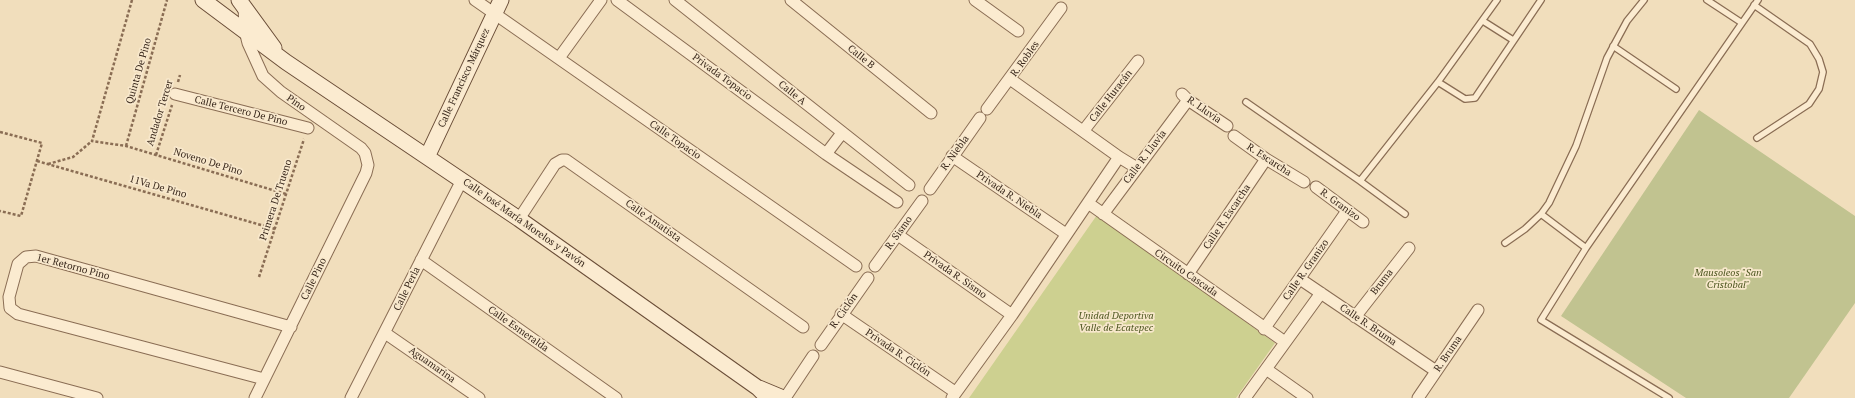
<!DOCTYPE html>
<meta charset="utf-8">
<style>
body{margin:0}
canvas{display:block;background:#f1debc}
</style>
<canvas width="1855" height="398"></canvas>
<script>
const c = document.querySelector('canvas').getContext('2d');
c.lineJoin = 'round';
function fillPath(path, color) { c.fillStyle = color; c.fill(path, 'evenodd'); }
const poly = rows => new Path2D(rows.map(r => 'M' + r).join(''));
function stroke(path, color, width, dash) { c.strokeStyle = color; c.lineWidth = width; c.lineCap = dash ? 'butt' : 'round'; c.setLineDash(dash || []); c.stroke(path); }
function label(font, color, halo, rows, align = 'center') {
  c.font = font + ' "PT Serif",serif'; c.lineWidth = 3.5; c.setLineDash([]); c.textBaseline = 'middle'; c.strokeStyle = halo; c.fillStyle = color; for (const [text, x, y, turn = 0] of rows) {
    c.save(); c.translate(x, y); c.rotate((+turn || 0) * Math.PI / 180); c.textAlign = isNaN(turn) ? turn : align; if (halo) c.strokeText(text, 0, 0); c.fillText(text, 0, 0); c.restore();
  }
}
fillPath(poly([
 [1097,215,1275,343,1236,398,969,398]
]), '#cdd090');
fillPath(poly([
 [1699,110,1855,216,1855,303,1789,398,1686,398,1561,316]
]), '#c1c390');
const lane = poly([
 [1707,0,1742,23],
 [1754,5,1810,44,1819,59,1823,72,1819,89,1809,104,1757,138],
 [1483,21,1513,40],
 [1613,46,1676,89],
 [1438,82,1465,99,1475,98,1541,0],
 [1246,102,1360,181,1438,82,1497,0],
 [1360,181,1405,214],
 [1541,214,1586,248],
 [1505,243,1525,229,1541,214,1549,203,1576,146,1607,58,1627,21,1644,0],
 [1669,398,1541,320,1586,248,1758,0]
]);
const street = poly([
 [475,0,856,266],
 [617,0,826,154,897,202],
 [675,0,909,185],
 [791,0,931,113],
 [975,0,1018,31],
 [244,6,245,31,248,43,263,76,281,92,361,148,365,153,368,165,366,173,255,398],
 [559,58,601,0],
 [1010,79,1119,157,1137,168],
 [175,94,308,128],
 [1182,94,1188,100,1227,126],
 [987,109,1061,8],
 [1084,130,1138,61],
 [1234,136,1266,159,1304,182],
 [826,154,842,133],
 [952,156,1066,234],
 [1316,187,1363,222],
 [930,189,980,118],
 [1088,203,1285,342],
 [1103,214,1188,100],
 [519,219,555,164,562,160,566,160,803,327],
 [898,235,1012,315],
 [421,260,616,398],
 [875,266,922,201],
 [1188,274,1266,159],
 [1300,279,1436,371],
 [841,314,955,392],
 [1355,317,1409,248],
 [1264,329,1347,211],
 [385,333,479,398],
 [821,345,868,278],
 [1266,369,1307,398],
 [0,372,97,398],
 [264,379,18,314,10,308,9,297,18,264,26,257,36,256,291,327],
 [351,398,462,180],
 [785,398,813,356],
 [952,398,1012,315,1119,157],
 [1245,398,1321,293],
 [1418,398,1478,310]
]);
const secondary = poly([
 [203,0,286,62,519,219,758,388,768,398],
 [239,0,274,48],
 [427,157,501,0],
 [759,388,783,398]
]);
stroke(lane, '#8a6d54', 8);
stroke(street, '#8a6d54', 13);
stroke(secondary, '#6b4e38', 17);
stroke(poly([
 [132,0,92,141,126,146,286,194],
 [178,82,180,75],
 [0,132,42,143,21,216,0,211],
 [126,146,167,0],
 [156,155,172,105],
 [37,161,275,229],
 [48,164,73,157,92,141],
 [259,277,304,139]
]), '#8a6d54', 2.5, [3, 2]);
stroke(lane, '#fbebd0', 5.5);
stroke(street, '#fbebd0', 11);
stroke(secondary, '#fbebd0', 15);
label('10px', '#38271b', '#f8e8cc', [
 ["Calle B",861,57,39],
 ["R. Robles",1025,59,-54],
 ["Quinta De Pino",139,71,-74],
 ["Privada Topacio",722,77,36],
 ["Calle Francisco Márquez",464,78,-65],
 ["Calle A",792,93,39],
 ["Calle Huracán",1111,96,-52],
 ["Pino",296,103,35],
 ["R. Lluvia",1204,110,35],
 ["Calle Tercero De Pino",241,111,14],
 ["Andador Tercer",160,113,-73],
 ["Calle Topacio",675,140,35],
 ["R. Niebla",955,153,-54],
 ["Calle R. Lluvia",1145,157,-53],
 ["R. Escarcha",1269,160,33],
 ["Noveno De Pino",208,162,17],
 ["11Va De Pino",158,187,16],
 ["Privada R. Niebla",1009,195,34],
 ["Primera De Trueno",276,200,-72],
 ["R. Granizo",1340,205,36],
 ["Calle R. Escarcha",1227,217,-56],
 ["Calle Amatista",653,221,35],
 ["Calle José María Morelos y Pavón",524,223,35],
 ["R. Sismo",899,233,-54],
 ["1er Retorno Pino",73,267,15],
 ["Calle R. Granizo",1306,270,-55],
 ["Circuito Cascada",1186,273,35],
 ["Privada R. Sismo",955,275,35],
 ["Calle Pino",314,279,-64],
 ["Bruma",1382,282,-52],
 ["Calle Perla",407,289,-64],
 ["R. Ciclón",844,311,-55],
 ["Calle R. Bruma",1368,325,34],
 ["Calle Esmeralda",518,329,35],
 ["Privada R. Ciclón",898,353,34],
 ["R. Bruma",1448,354,-56],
 ["Aguamarina",432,365,35]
]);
label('italic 10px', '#4c561f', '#f8e8cc', [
 ["Mausoleos \"San",1728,273],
 ["Cristobal\"",1728,285],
 ["Unidad Deportiva",1116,316],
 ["Valle de Ecatepec",1116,328]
]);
</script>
